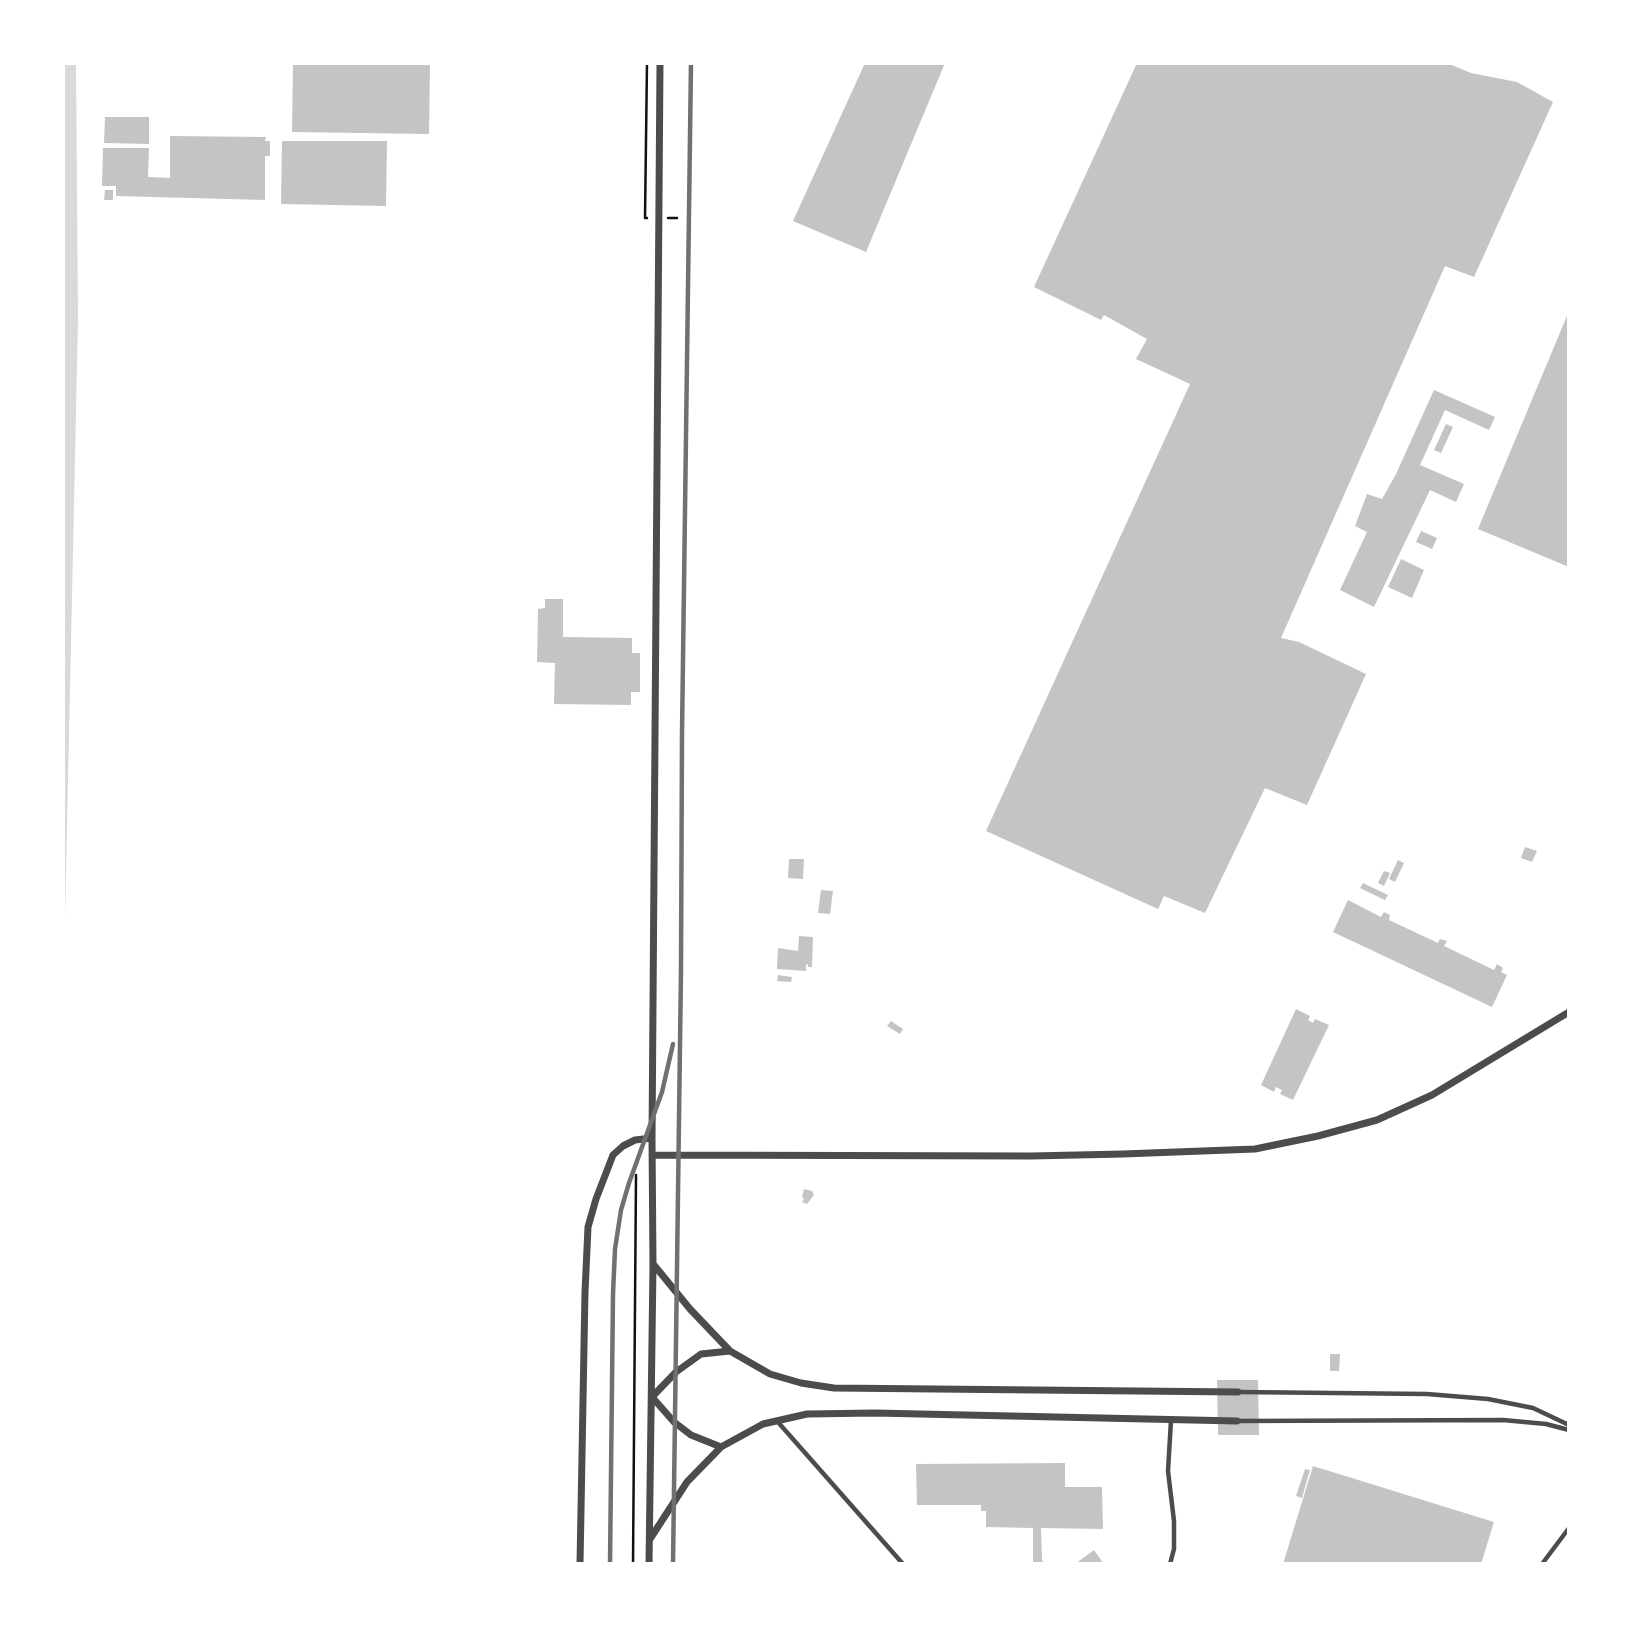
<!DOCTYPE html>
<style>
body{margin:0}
#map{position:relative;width:1632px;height:1627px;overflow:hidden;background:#fff;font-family:"Work Sans",sans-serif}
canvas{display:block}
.frame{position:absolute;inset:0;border:65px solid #fff;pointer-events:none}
</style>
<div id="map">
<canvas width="1632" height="1627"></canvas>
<div class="frame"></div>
</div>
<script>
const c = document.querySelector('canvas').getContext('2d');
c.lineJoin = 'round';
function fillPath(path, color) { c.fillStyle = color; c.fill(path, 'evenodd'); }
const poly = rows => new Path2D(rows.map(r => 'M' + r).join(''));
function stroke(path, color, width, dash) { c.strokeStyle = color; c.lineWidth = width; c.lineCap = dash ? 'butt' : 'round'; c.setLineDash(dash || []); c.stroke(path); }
fillPath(poly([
 [63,63,76,63,78,319,63,1011]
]), '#d9d9d9');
fillPath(poly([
 [293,63,430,63,429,134,292,132],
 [865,63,945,63,866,252,793,221],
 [1137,63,1447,63,1471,73,1517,82,1553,102,1474,277,1445,266,1281,638,1299,642,1366,674,1307,805,1265,788,1205,913,1164,896,1158,909,986,831,1190,384,1136,359,1147,339,1104,315,1101,320,1034,287],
 [105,117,149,117,149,144,104,143],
 [170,136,266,137,265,141,270,141,270,156,265,156,265,200,116,196,116,186,102,186,103,148,149,148,148,177,170,178],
 [282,141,387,141,386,206,281,204],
 [105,190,113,190,113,200,104,200],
 [1569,311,1569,567,1478,529],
 [1434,390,1495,417,1489,430,1445,410,1420,465,1464,484,1456,502,1430,490,1374,607,1340,590,1367,532,1355,526,1367,494,1382,499,1396,474],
 [1446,424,1453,427,1441,453,1434,450],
 [1421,531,1437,538,1432,549,1416,542],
 [1401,559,1424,570,1412,598,1388,587],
 [545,599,563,599,563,637,632,638,632,653,640,653,640,692,631,692,631,705,554,704,555,663,537,662,538,609,545,608],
 [1525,847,1537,851,1532,862,1521,858],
 [789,859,804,859,803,879,788,878],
 [1398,860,1404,863,1395,882,1389,879],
 [1384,871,1390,873,1384,886,1378,883],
 [1363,883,1388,895,1385,900,1360,888],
 [821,890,833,891,830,914,818,913],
 [1348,900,1381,917,1384,912,1390,915,1389,920,1438,943,1440,939,1447,941,1444,946,1494,970,1497,964,1503,968,1501,972,1507,975,1492,1007,1333,932],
 [799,936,813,937,812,967,808,967,808,964,806,965,806,971,777,969,778,948,798,951],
 [778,975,792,977,791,982,777,981],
 [1296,1009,1310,1016,1308,1020,1313,1023,1315,1019,1329,1025,1293,1100,1280,1094,1282,1090,1276,1087,1274,1092,1261,1085],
 [891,1021,903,1029,900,1034,887,1026],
 [804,1189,812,1191,814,1195,807,1204,802,1202,804,1199,802,1197],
 [1330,1354,1340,1354,1339,1371,1330,1371],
 [1217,1380,1258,1380,1259,1435,1218,1435],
 [1065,1463,1065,1487,1102,1487,1103,1529,1041,1528,1042,1560,1045,1564,1036,1564,1033,1561,1033,1528,986,1527,986,1511,981,1511,981,1505,917,1505,916,1464],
 [1313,1466,1494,1522,1481,1564,1283,1564],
 [1305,1469,1310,1470,1302,1498,1296,1496],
 [1094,1550,1104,1564,1075,1564]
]), '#c4c4c4');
stroke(poly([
 [647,63,645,218,647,218],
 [668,218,677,218],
 [633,1564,636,1175]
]), '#111', 2.5);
stroke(poly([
 [1238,1392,1427,1394,1488,1399,1533,1408,1569,1425],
 [777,1421,903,1564],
 [1237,1421,1503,1420,1546,1424,1569,1430],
 [1170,1564,1174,1549,1174,1521,1168,1471,1171,1420],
 [1542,1564,1569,1528]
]), '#4c4c4c', 4.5);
stroke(poly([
 [652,1155,1031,1156,1123,1154,1255,1149,1318,1136,1377,1120,1432,1095,1569,1012],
 [654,1265,690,1309,730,1351,770,1374,801,1383,834,1388,1238,1392],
 [721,1447,691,1435,674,1422,652,1397,676,1372,701,1354,730,1351],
 [650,1539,687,1482,721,1447,763,1424,807,1414,875,1413,1237,1421],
 [580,1564,585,1292,588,1227,596,1199,613,1155,623,1146,635,1140,652,1138],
 [649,1564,653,1265,652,1138,660,63]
]), '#4c4c4c', 7);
stroke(poly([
 [610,1564,613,1294,615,1249,621,1210,629,1183,662,1092,673,1044],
 [673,1564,681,970,682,734,691,63]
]), '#707070', 4.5);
</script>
